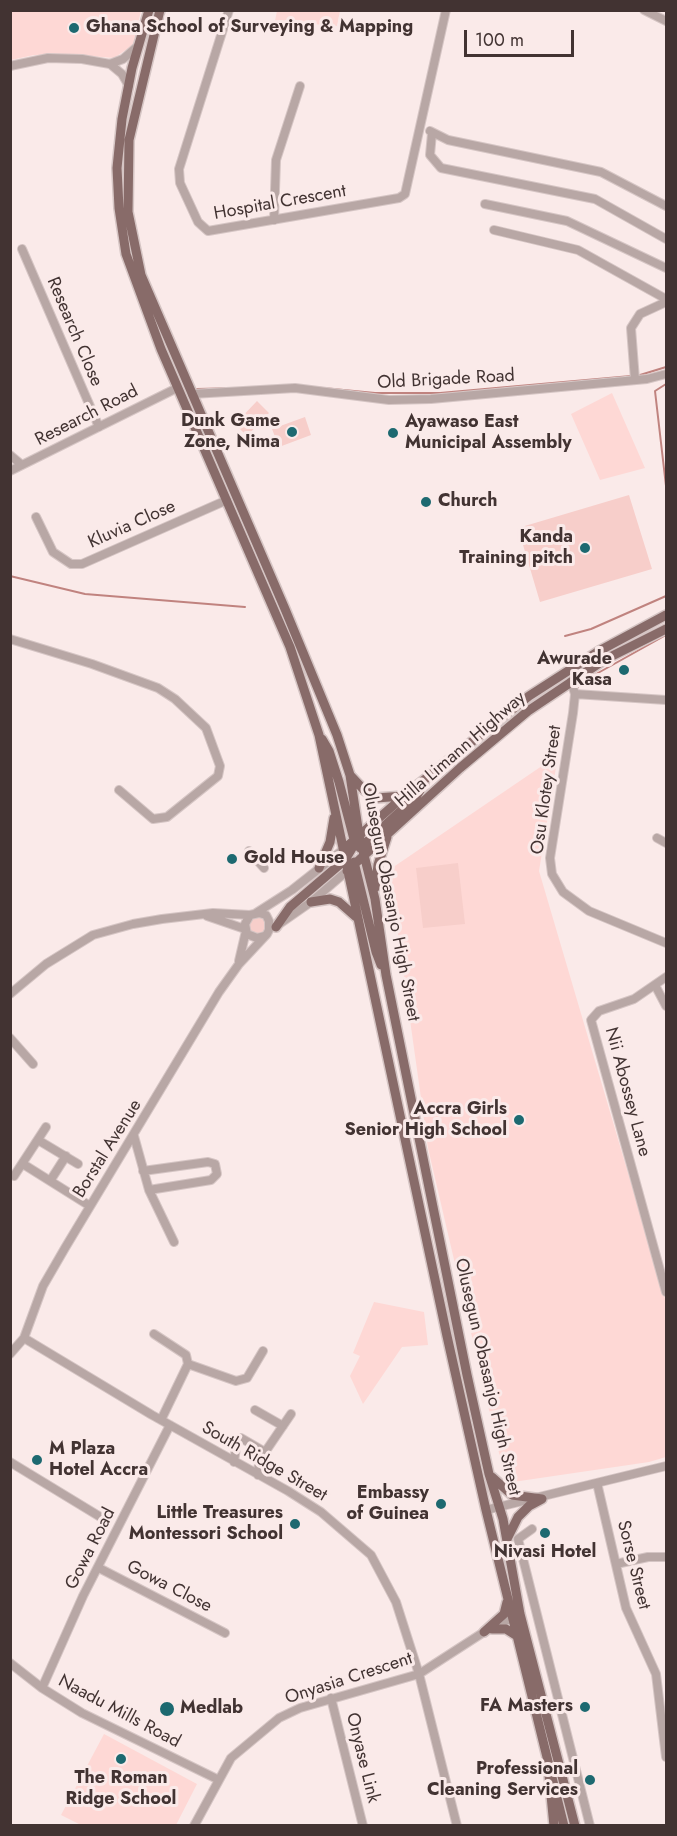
<!DOCTYPE html>
<style>
body{margin:0}
#map{position:relative;width:677px;height:1836px;overflow:hidden;background:#faeae9;font-family:Jost,sans-serif}
canvas{display:block}
.frame{position:absolute;inset:0;border:12px solid #423332;pointer-events:none}
.scale{position:absolute;left:464px;top:30px;width:110px;height:27px;box-sizing:border-box;border:3px solid #423332;border-top:0;padding-left:8px;font-size:18px;line-height:21px;white-space:nowrap;color:#423332;-webkit-text-stroke:4px #faeae9;paint-order:stroke}
</style>
<div id="map">
<canvas width="677" height="1836"></canvas>
<div class="frame"></div>
<div class="scale">100 m</div>
</div>
<script>
const c = document.querySelector('canvas').getContext('2d');
c.lineJoin = 'round';
function fillPath(path, color) { c.fillStyle = color; c.fill(path, 'evenodd'); }
const poly = rows => new Path2D(rows.map(r => 'M' + r).join(''));
function stroke(path, color, width, dash) { c.strokeStyle = color; c.lineWidth = width; c.lineCap = dash ? 'butt' : 'round'; c.setLineDash(dash || []); c.stroke(path); }
function label(font, color, halo, rows, align = 'center') {
  c.font = font + ' Jost,sans-serif'; c.lineWidth = 6; c.setLineDash([]); c.textBaseline = 'middle'; c.strokeStyle = halo; c.fillStyle = color; for (const [text, x, y, turn = 0] of rows) {
    c.save(); c.translate(x, y); c.rotate((+turn || 0) * Math.PI / 180); c.textAlign = isNaN(turn) ? turn : align; if (halo) c.strokeText(text, 0, 0); c.fillText(text, 0, 0); c.restore();
  }
}
fillPath(poly([
 [10,11,141,11,133,45,114,58,66,54,34,55,11,60],
 [277,11,277,10,340,11,337,26,275,21],
 [612,393,645,468,600,480,571,414],
 [558,755,539,871,666,1302,666,1457,649,1462,506,1483,428,1148,389,870],
 [374,1302,424,1312,428,1345,402,1347,363,1404,350,1376,360,1356,353,1353],
 [104,1734,197,1784,176,1825,81,1825,61,1815]
]), '#fed8d5');
fillPath(poly([
 [257,401,269,413,247,436,235,424],
 [305,417,311,435,279,447,272,429],
 [629,495,652,569,540,602,518,528],
 [458,863,465,924,423,928,416,868],
 '249 925a9 9 0 1 1 18 0a9 9 0 1 1-18 0Z'
]), '#f7ceca');
stroke(poly([
 [640,375,666,367],
 [666,384,655,391,666,486],
 [302,386,375,393,440,393,631,376],
 [197,389,240,388],
 [10,576,85,594,245,607],
 [565,636,591,629,666,596],
 [578,687,589,678,666,635]
]), '#c0837f', 2);
const minor = poly([
 [229,10,179,169,180,183,198,222,208,231,399,198,405,194,446,10],
 [644,10,666,21],
 [110,64,123,59,139,45],
 [10,66,48,58,82,59,110,64,122,74,129,86],
 [430,131,448,140,601,172,666,206],
 [432,133,430,155,441,168,595,199,666,239],
 [485,204,567,221,666,268],
 [274,220,276,160,300,86],
 [494,230,578,250,666,299],
 [22,249,99,427],
 [635,380,631,328,640,314,666,302],
 [192,394,295,388,389,400,431,399,647,379,666,374],
 [10,455,22,465],
 [10,471,177,388],
 [36,517,53,552,71,564,82,564,227,500],
 [10,639,92,664,158,688,175,699,206,728,220,766,218,776,167,817,153,819,119,790],
 [571,681,575,694,573,713,550,858,552,874,563,892,589,911,666,943],
 [575,694,666,700],
 [657,838,666,843],
 [249,851,264,868],
 [256,913,292,890,344,849],
 [207,916,245,929],
 [278,925,311,902,347,871],
 [239,961,246,931],
 [666,977,634,999,599,1011,591,1020,666,1292],
 [656,987,666,1006],
 [10,994,46,964,93,935,133,924,162,919,213,913,250,915],
 [10,1038,33,1064],
 [134,1136,149,1190,174,1242],
 [38,1140,78,1164],
 [23,1164,90,1206],
 [143,1171,208,1162,215,1164,217,1174,211,1180,149,1190],
 [14,1176,46,1127],
 [50,1181,66,1156],
 [154,1334,186,1355,188,1364,236,1381,247,1378,263,1351],
 [24,1338,152,1415,288,1491,321,1512,371,1555,396,1602,419,1674,457,1826],
 [10,1354,24,1338,43,1286,65,1248,219,992,239,964,267,934,269,930,269,921,266,915,259,913,250,915,245,924,247,934,257,938,265,936],
 [255,1410,283,1426],
 [161,1420,188,1364],
 [10,1462,107,1521],
 [234,1462,236,1447,241,1438,265,1452],
 [258,1475,259,1461,291,1414],
 [597,1483,626,1608,656,1674,666,1757],
 [486,1510,666,1466],
 [532,1529,518,1539,590,1826],
 [616,1564,648,1557,666,1557],
 [99,1568,225,1633],
 [10,1663,42,1688,82,1713,217,1779],
 [42,1688,83,1596,170,1425],
 [331,1698,363,1826],
 [194,1826,231,1758,279,1718,300,1708,419,1674,484,1632,516,1616]
]);
const major = poly([
 [149,10,132,68,122,119,117,168,119,208,126,254,161,349,290,647,319,735,447,1336,486,1510,564,1826],
 [160,10,129,140,128,212,141,275,285,609,337,735,350,775,359,835,375,899,386,975,467,1375,489,1474,503,1519,520,1614,575,1826],
 [322,739,329,751,339,782,355,843],
 [350,775,364,790,376,798,404,796],
 [360,848,416,797,424,784],
 [344,849,404,796,529,696,599,651,666,615],
 [354,862,376,952,381,965],
 [319,868,330,842,334,818],
 [347,871,460,768,528,711,604,660,666,629],
 [375,888,378,865,387,837],
 [311,902,330,899,339,902,356,917],
 [276,927,290,907,345,860,357,840],
 [492,1477,512,1495,542,1499],
 [507,1539,518,1517,529,1506,542,1499],
 [492,1629,506,1629,517,1636],
 [484,1632,504,1614,507,1602],
 [549,1775,554,1826]
]);
stroke(minor, '#d5c5c4', 10);
stroke(major, '#d5c5c4', 12);
stroke(minor, '#b8a7a5', 8);
stroke(major, '#886b69', 9);
for (const [x, y, r, color] of [
 [74,28,6,"#1d6970"],
 [292,432,6,"#1d6970"],
 [393,433,6,"#1d6970"],
 [426,502,6,"#1d6970"],
 [585,548,6,"#1d6970"],
 [624,670,6,"#1d6970"],
 [232,859,6,"#1d6970"],
 [519,1120,6,"#1d6970"],
 [37,1460,6,"#1d6970"],
 [441,1504,6,"#1d6970"],
 [295,1524,6,"#1d6970"],
 [545,1533,6,"#1d6970"],
 [585,1707,6,"#1d6970"],
 [167,1709,8,"#1d6970"],
 [121,1759,6,"#1d6970"],
 [590,1780,6,"#1d6970"]
]) { const dot = new Path2D(); dot.arc(x, y, r, 0, 2 * Math.PI); c.fillStyle = color; c.fill(dot); stroke(dot, '#faeae9', 2); }
label('bold 18px', '#423332', '#faeae9', [
 ["Ghana School of Surveying & Mapping",86,28,"left"],
 ["Dunk Game",280,422],
 ["Zone, Nima",280,443],
 ["Ayawaso East",405,423,"left"],
 ["Municipal Assembly",405,444,"left"],
 ["Church",438,502,"left"],
 ["Kanda",573,538],
 ["Training pitch",573,559],
 ["Awurade",612,660],
 ["Kasa",612,681],
 ["Gold House",244,859,"left"],
 ["Accra Girls",507,1110],
 ["Senior High School",507,1131],
 ["M Plaza",49,1450,"left"],
 ["Hotel Accra",49,1471,"left"],
 ["Embassy",429,1494],
 ["of Guinea",429,1515],
 ["Little Treasures",283,1514],
 ["Montessori School",283,1535],
 ["Nivasi Hotel",545,1553,"center"],
 ["FA Masters",573,1707],
 ["Medlab",180,1709,"left"],
 ["Professional",578,1770],
 ["Cleaning Services",578,1791],
 ["The Roman",121,1779,"center"],
 ["Ridge School",121,1800,"center"]
], 'right');
label('18px', '#423332', '#faeae9', [
 ["Hospital Crescent",280,203,-10],
 ["Research Close",74,332,67],
 ["Old Brigade Road",446,380,-3],
 ["Research Road",87,416,-27],
 ["Kluvia Close",132,525,-24],
 ["Hilla Limann Highway",461,750,-41],
 ["Osu Klotey Street",547,790,-82],
 ["Olusegun Obasanjo High Street",390,902,79],
 ["Nii Abossey Lane",627,1092,75],
 ["Borstal Avenue",108,1149,-58],
 ["Olusegun Obasanjo High Street",487,1377,77],
 ["South Ridge Street",264,1462,30],
 ["Gowa Road",91,1549,-63],
 ["Sorse Street",633,1565,76],
 ["Gowa Close",169,1587,27],
 ["Onyasia Crescent",349,1679,-18],
 ["Naadu Mills Road",119,1712,28],
 ["Onyase Link",362,1758,76]
]);
</script>
